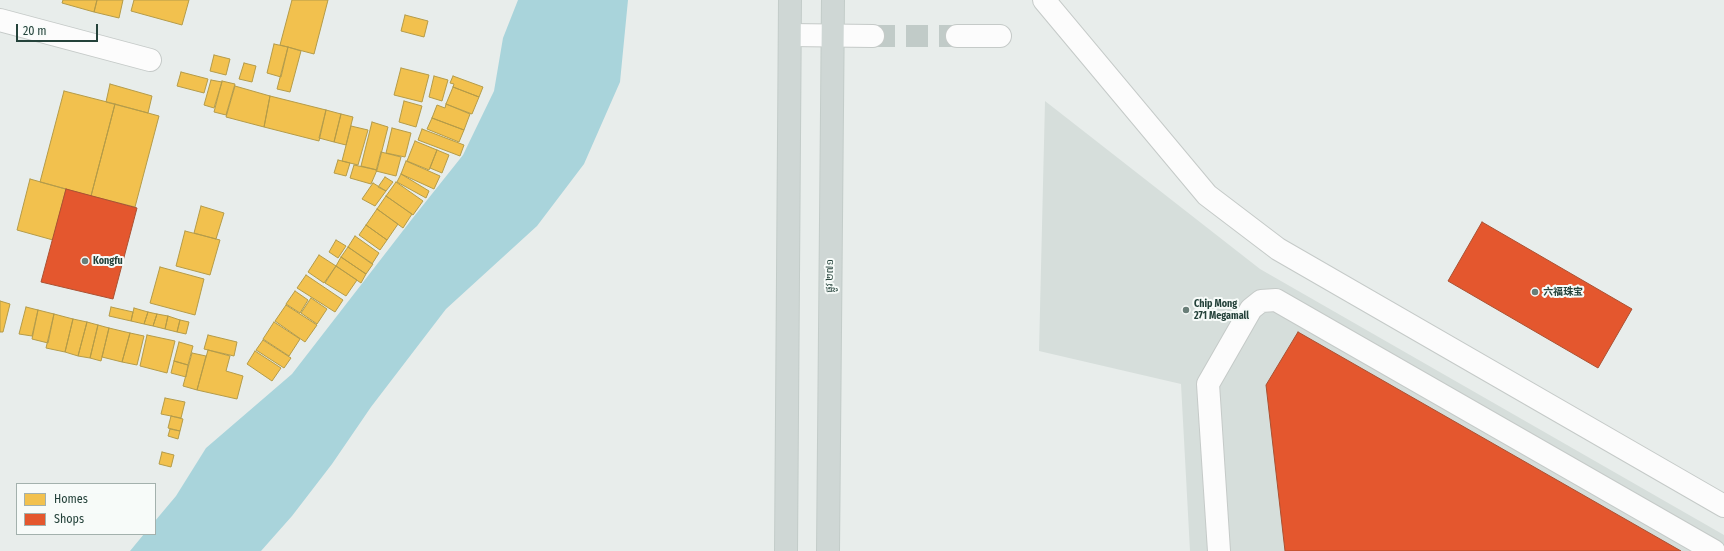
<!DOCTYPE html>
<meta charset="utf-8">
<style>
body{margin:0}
#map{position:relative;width:1724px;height:551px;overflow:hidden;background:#e8edeb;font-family:"Fira Sans Condensed",sans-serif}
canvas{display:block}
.legend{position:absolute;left:16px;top:483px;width:140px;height:52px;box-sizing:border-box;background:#f7fbf9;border:1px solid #a3b1ad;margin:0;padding:5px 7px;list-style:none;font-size:12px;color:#24423a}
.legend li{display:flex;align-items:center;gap:8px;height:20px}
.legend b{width:20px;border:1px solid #a3b1ad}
.scale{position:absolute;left:16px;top:24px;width:82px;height:18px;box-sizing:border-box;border:2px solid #24423a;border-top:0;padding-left:5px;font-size:12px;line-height:14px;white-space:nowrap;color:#24423a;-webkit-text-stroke:3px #f7fbf9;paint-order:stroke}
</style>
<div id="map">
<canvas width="1724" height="551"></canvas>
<ul class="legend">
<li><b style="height:11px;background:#f2c14e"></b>Homes</li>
<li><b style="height:11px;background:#e4572e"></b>Shops</li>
</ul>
<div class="scale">20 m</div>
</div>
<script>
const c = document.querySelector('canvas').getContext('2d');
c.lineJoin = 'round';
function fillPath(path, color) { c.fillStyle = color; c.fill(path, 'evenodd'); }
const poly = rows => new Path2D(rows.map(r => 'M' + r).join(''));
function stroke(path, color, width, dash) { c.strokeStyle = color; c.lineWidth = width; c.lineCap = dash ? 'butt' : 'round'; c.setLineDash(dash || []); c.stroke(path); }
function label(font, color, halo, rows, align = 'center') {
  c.font = font + ' "Fira Sans Condensed","Noto Sans SC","Noto Sans Khmer",sans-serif'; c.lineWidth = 4; c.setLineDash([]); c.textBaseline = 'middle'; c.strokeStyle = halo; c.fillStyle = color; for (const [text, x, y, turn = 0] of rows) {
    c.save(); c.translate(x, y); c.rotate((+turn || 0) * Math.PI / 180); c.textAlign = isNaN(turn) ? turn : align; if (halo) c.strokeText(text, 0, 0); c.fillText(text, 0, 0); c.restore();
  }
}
fillPath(poly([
 [1045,101,1260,269,1724,535,1724,551,1190,551,1181,384,1039,351]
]), '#d6dedb');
fillPath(poly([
 [518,0,628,0,620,82,584,164,537,226,446,309,371,407,332,464,292,516,261,551,130,551,144,534,155,534,155,521,176,496,206,448,292,374,412,219,463,155,494,91,503,38]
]), '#a9d4db');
const homes = poly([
 [63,0,97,0,94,12,62,3,63,0],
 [97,0,123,0,119,18,94,12,97,0],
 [134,0,189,0,182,25,131,11,134,0],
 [292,0,328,0,314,54,280,45,292,0],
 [405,15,428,21,424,37,401,31,405,15],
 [274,44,288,47,281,77,267,73,274,44],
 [288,47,301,51,290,92,277,89,288,47],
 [214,55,230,59,226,75,210,71,214,55],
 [244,63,256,66,252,82,239,79,244,63],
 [401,68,429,75,422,102,394,95,401,68],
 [181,72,208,79,204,93,177,86,181,72],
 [434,76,448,80,442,101,429,97,434,76],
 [453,76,483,87,479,97,453,87,454,84,450,83,453,76],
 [211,80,222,82,214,108,204,105,211,80],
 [222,81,235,84,226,115,214,112,222,81],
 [110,84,152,96,148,113,106,102,110,84],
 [235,86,270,96,264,127,226,117,235,86],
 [453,87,479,97,472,114,446,104,453,87],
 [64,91,115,104,91,196,40,182,64,91],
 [270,96,326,110,319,141,264,127,270,96],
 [404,101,422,106,416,127,399,122,404,101],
 [115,104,159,116,135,207,91,196,115,104],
 [446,104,470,114,464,130,432,118,437,105,445,108,446,104],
 [326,110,341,114,334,142,319,138,326,110],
 [341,114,353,117,346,145,334,142,341,114],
 [432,118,464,130,459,142,427,129,432,118],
 [372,122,388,127,377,170,361,166,372,122],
 [351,126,368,130,358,165,342,161,351,126],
 [392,128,411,133,405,157,386,153,392,128],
 [422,129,464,145,460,156,418,140,422,129],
 [415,141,437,150,429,170,407,161,415,141],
 [437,150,449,155,442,173,430,168,437,150],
 [381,152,401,157,396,176,376,171,381,152],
 [338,160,350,163,346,176,334,173,338,160],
 [406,161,440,176,434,189,401,174,406,161],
 [354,165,377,170,371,184,350,178,354,165],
 [401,174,429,191,426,198,397,182,401,174],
 [385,177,393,182,386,191,378,187,385,177],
 [30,179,66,189,53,240,17,230,30,179],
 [396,182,423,201,413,215,386,196,396,182],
 [373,183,386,191,375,206,362,199,373,183],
 [386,196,412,214,403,228,377,209,386,196],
 [201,206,224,213,216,239,194,233,201,206],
 [377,209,398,224,387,240,366,225,377,209],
 [366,225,387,240,380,250,359,235,366,225],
 [185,231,220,240,210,275,176,266,185,231],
 [355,236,379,253,372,264,348,247,355,236],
 [336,240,346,246,338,258,329,252,336,240],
 [348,247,373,264,366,274,341,257,348,247],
 [319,255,336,266,324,283,308,272,319,255],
 [341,257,366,274,361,283,336,266,341,257],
 [336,266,357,280,346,296,325,283,336,266],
 [160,267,204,279,195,315,150,303,160,267],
 [306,275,343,300,335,312,297,288,306,275],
 [295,291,308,300,300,313,286,304,295,291],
 [311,298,327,309,317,324,301,313,311,298],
 [0,301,10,304,3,332,0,332,0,301],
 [286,305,317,325,305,342,275,321,286,305],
 [26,307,38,310,32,336,19,334,26,307],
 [111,307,133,312,131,321,109,316,111,307],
 [134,308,148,312,144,324,131,321,134,308],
 [38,310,54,314,48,343,32,339,38,310],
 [148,312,157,314,153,326,144,324,148,312],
 [54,314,73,319,65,352,46,348,54,314],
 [157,314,168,316,165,329,153,326,157,314],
 [168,316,180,320,177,332,165,329,168,316],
 [73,319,87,322,78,356,65,352,73,319],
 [180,320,189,322,186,334,177,332,180,320],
 [87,322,98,325,90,358,78,356,87,322],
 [274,322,300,339,289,356,263,339,274,322],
 [98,325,109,328,101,361,90,358,98,325],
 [109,328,130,333,122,362,102,357,109,328],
 [130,333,144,336,137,365,122,362,130,333],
 [147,335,175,341,167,373,140,366,147,335],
 [208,335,237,342,234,356,204,349,208,335],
 [263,340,291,358,284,368,256,350,263,340],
 [179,342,193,346,188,365,174,361,179,342],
 [208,350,230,356,226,371,243,376,237,399,197,390,208,350],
 [255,351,281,368,272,381,247,364,255,351],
 [192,353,206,356,197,390,183,386,192,353],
 [174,361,188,365,186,377,171,373,174,361],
 [165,398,185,402,181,418,161,414,165,398],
 [171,416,183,419,180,431,168,428,171,416],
 [170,429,180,431,178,439,168,436,170,429],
 [162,452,174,455,171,467,159,464,162,452]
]);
fillPath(homes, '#f2c14e');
stroke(homes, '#b49b48', 1);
const shops = poly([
 [66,189,137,208,113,299,41,282,66,189],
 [1482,222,1632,309,1598,368,1448,281,1482,222],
 [1298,332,1681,551,1285,551,1266,385,1298,332]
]);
fillPath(shops, '#e4572e');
stroke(shops, '#aa5132', 1);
stroke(poly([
 [873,36,957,36]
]), '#c1cbc8', 22, [22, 11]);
const minor = poly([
 [1044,0,1207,195,1278,249,1724,506],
 [0,20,150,60],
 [790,35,873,36],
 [957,36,1000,36],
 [1219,551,1208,384,1251,309,1261,301,1276,300,1714,551]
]);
const major = poly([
 [786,551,790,0],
 [828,551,833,0]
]);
stroke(minor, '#c5cac8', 24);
stroke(major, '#c3ccc9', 24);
stroke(minor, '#fcfcfc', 22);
stroke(major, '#cfd7d5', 22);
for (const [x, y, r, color] of [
 [85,261,4,"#697e78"],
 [1535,292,4,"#697e78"],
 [1186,310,4,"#697e78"]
]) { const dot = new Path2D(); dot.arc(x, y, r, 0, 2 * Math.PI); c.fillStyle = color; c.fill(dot); stroke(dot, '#f7fbf9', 1.5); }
label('bold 10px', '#24423a', '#f7fbf9', [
 ["Kongfu",93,261],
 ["六福珠宝",1543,292],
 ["Chip Mong",1194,304],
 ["271 Megamall",1194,316]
], 'left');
label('10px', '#24423a', '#f7fbf9', [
 ["ផ្លូវ ២៧១",830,276,-89]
]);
</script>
